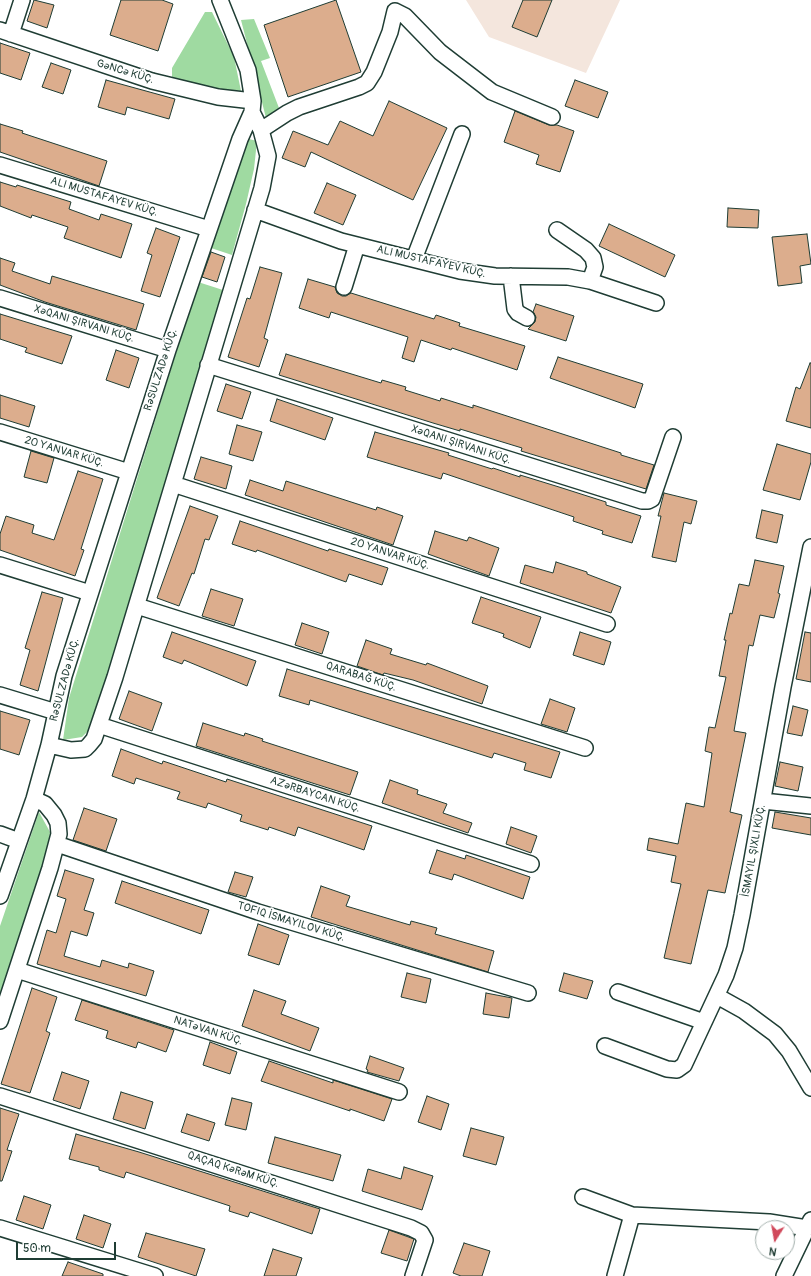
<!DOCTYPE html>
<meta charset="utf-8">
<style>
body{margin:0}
#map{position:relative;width:811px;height:1276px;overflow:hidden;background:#fff;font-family:Pangolin,sans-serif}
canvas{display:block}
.north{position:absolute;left:755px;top:1220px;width:40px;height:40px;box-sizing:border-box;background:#fff;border:1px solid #a5b1ae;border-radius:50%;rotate:191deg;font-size:11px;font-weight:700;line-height:16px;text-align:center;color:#1f3d34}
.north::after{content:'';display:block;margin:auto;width:14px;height:18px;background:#d1495b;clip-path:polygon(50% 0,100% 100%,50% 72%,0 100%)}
.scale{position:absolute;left:16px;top:1242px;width:100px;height:18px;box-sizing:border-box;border:2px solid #1f3d34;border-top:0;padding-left:5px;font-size:12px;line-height:14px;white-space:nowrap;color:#1f3d34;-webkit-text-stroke:3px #fff;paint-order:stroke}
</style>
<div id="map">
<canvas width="811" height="1276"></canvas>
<div class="north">N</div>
<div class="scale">50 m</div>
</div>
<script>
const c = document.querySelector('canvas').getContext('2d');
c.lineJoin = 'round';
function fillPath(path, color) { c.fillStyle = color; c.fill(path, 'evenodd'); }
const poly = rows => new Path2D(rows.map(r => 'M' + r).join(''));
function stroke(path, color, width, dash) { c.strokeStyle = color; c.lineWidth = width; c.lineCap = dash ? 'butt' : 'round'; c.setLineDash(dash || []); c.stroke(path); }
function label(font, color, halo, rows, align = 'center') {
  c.font = font + ' Pangolin,sans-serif'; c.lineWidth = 3.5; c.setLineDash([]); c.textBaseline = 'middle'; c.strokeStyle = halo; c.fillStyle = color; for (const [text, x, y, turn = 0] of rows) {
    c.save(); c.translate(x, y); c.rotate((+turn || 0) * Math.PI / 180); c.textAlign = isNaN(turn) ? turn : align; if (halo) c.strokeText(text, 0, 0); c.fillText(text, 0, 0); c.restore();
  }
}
fillPath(poly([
 [466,0,620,0,586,73,489,37]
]), '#f4e6dd');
fillPath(poly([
 [205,12,212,12,234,57,241,91,208,88,172,79,172,68],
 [254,19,270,58,261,61,279,108,266,118,241,20],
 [249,139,257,141,254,169,246,204,232,255,208,247],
 [198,282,223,290,91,728,82,737,63,740,69,698],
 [39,812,50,832,49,844,0,998,0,926]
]), '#9fdaa1');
const building = poly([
 [34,0,54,5,47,28,27,21,34,0],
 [121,0,162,0,173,4,158,51,110,35,121,0],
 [336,0,361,72,288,97,264,25,336,0],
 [523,0,552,0,537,37,512,27,523,0],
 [0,43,30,53,21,80,0,73,0,43],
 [51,63,71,70,63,94,42,87,51,63],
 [106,80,175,99,169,119,127,107,125,115,98,107,106,80],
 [575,80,608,92,598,118,565,106,575,80],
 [389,101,447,128,413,200,311,152,305,167,282,158,293,131,328,145,340,121,373,136,389,101],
 [515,111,549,125,557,125,574,131,560,172,536,164,539,155,504,142,515,111],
 [0,124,23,131,22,133,107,161,99,186,0,152,0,124],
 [0,182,16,187,17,185,71,202,69,209,99,220,101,214,132,224,121,258,64,238,68,227,32,215,31,218,0,206,0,182],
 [327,183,356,195,343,225,314,213,327,183],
 [728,208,759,210,758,228,727,227,728,208],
 [609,224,675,255,665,277,599,246,609,224],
 [156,228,180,237,160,297,141,291,152,255,147,253,156,228],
 [807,234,811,264,800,266,802,283,778,286,772,237,807,234],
 [211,252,225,257,217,282,202,277,211,252],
 [0,258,15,263,12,271,50,284,52,276,144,304,136,330,45,302,0,285,0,258],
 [260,267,282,273,264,338,268,340,259,367,228,357,247,298,250,299,260,267],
 [308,279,335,287,337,293,342,296,346,296,351,293,434,319,436,315,460,323,459,326,525,346,517,370,452,348,451,350,421,340,414,362,402,358,408,337,331,312,329,318,299,308,308,279],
 [536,304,574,316,566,341,528,329,535,322,536,317,533,312,536,304],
 [0,314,72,336,62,364,25,352,27,348,0,339,0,314],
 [116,350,139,358,129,388,106,380,116,350],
 [286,354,381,383,382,380,406,387,405,390,440,401,441,398,473,408,473,405,621,453,621,455,654,465,646,489,521,451,522,448,460,429,460,431,433,423,279,375,286,354],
 [558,357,643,384,635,408,550,378,558,357],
 [810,363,811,363,811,428,786,421,796,387,800,389,810,363],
 [226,384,251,392,242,419,217,411,226,384],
 [0,395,35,406,29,427,0,418,0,395],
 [277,399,333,418,325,440,270,421,277,399],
 [237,425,262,432,253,461,229,454,237,425],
 [375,432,449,453,448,455,492,469,493,468,520,477,520,475,559,487,606,502,606,505,641,516,632,543,602,534,603,531,573,521,574,517,443,473,441,479,367,457,375,432],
 [777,444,811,454,811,462,800,500,763,490,777,444],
 [31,451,54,458,47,483,24,477,31,451],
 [201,457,232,466,226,489,194,479,201,457],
 [78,471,103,479,81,549,84,550,75,576,0,550,0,534,6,516,34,525,32,533,54,540,78,471],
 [250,480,283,491,286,481,376,510,377,507,403,516,393,545,245,495,250,480],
 [664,493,697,501,691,524,684,522,676,562,652,557,661,516,658,516,664,493],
 [190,506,218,516,209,540,205,539,194,574,192,573,179,606,157,598,190,506],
 [762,510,783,515,777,543,756,538,762,510],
 [240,521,328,551,329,549,388,568,382,585,349,574,346,582,257,550,256,552,232,544,240,521],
 [435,531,467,541,469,537,499,548,489,576,428,554,435,531],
 [755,560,784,566,778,593,780,594,774,618,760,615,753,646,749,645,734,731,746,733,730,812,742,815,725,893,708,890,691,964,664,958,681,884,671,882,676,856,647,850,649,838,678,844,686,803,704,807,712,753,705,751,709,727,715,728,726,677,719,676,726,640,724,640,730,613,732,614,739,584,749,586,755,560],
 [556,562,587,572,587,574,621,587,611,613,520,583,525,565,553,573,556,562],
 [211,589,243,599,234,626,202,616,211,589],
 [42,592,63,598,38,691,20,685,30,650,25,648,42,592],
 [481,597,541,617,530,648,503,637,504,634,472,623,481,597],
 [302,623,329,632,322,654,295,645,302,623],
 [172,632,256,661,247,686,184,660,182,664,163,657,172,632],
 [580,632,611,642,604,665,573,655,580,632],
 [805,632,811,633,811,682,796,679,805,632],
 [366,640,392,649,390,654,426,665,427,663,488,686,482,704,413,680,384,673,383,675,357,666,366,640],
 [287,669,560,752,551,778,524,770,526,763,494,753,492,758,310,700,309,705,279,696,287,669],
 [129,691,162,703,152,731,119,719,129,691],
 [550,699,575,708,567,732,541,724,550,699],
 [793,706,808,710,802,736,787,733,793,706],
 [0,711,30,720,19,755,0,749,0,711],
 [203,723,244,736,245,733,263,739,262,741,358,772,350,795,196,746,203,723],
 [121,749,162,764,163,761,226,782,227,779,372,826,364,850,298,827,295,836,269,827,268,830,240,821,242,815,208,803,206,808,177,799,180,792,136,778,134,784,112,776,121,749],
 [780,762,803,767,798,791,775,786,780,762],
 [390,780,418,790,417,794,447,804,443,813,472,823,468,833,382,803,390,780],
 [84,808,117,819,106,851,73,840,84,808],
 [775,812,811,818,811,835,772,828,775,812],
 [511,827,537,836,531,853,506,844,511,827],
 [437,850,465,859,466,855,530,877,523,899,454,874,452,880,429,873,437,850],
 [65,870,94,879,84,910,94,913,87,936,71,931,64,956,100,967,102,960,128,968,129,963,154,971,146,996,37,964,47,930,56,933,66,899,57,896,65,870],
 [235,872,253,877,246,897,228,892,235,872],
 [122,881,209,910,201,934,115,903,122,881],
 [321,886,350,896,346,906,410,925,411,921,437,928,435,934,494,951,488,972,311,917,321,886],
 [258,924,289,935,279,965,248,955,258,924],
 [407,973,431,979,426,1003,401,997,407,973],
 [564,973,593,981,587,999,559,991,564,973],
 [32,988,57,997,46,1031,50,1033,30,1093,1,1084,32,988],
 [254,990,286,1001,281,1014,319,1028,310,1051,242,1026,254,990],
 [486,993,512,998,509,1018,483,1014,486,993],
 [82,1000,174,1030,166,1052,138,1042,136,1048,106,1038,108,1031,75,1020,82,1000],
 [210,1042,237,1052,230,1074,203,1065,210,1042],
 [370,1056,404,1068,399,1081,367,1072,368,1070,366,1069,370,1056],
 [269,1061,333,1083,333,1080,392,1099,384,1121,350,1109,350,1111,261,1081,269,1061],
 [62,1072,89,1081,80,1109,53,1100,62,1072],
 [121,1092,153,1102,145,1129,113,1119,121,1092],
 [427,1096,449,1104,441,1130,418,1122,427,1096],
 [232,1098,252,1103,246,1130,225,1125,232,1098],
 [0,1108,19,1114,7,1150,12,1151,2,1181,0,1181,0,1108],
 [187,1114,215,1123,209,1141,181,1132,187,1114],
 [471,1128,504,1137,496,1165,463,1156,471,1128],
 [76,1134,139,1152,320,1209,312,1234,250,1212,248,1217,229,1211,230,1206,126,1172,124,1178,99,1170,99,1167,69,1159,76,1134],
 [275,1137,341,1155,333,1181,268,1163,275,1137],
 [404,1167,433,1176,422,1210,362,1191,368,1169,401,1179,404,1167],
 [24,1196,51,1205,43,1229,16,1220,24,1196],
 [84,1215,111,1224,103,1248,76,1239,84,1215],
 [389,1230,414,1239,407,1261,381,1253,389,1230],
 [146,1233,205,1249,196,1276,138,1257,146,1233],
 [464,1243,490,1251,482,1276,461,1276,453,1273,464,1243],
 [273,1249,302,1258,296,1276,264,1276,273,1249],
 [68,1262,103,1274,103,1276,62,1276,68,1262]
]);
fillPath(building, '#dcad8d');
stroke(building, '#1f3d34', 1);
const minor = poly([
 [0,30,152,81,218,97,253,101],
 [11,34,22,0],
 [261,130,287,113,299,107,359,87,367,83,374,72,390,32,395,11,405,16,440,52,492,92,552,117],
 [0,165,209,229],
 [255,210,341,241,460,271,495,276,568,277,590,281,656,303],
 [557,230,586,250,593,258,595,267,590,281],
 [414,259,462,134],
 [511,276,515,309,518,313,527,318],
 [344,287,357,245],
 [0,298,168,350],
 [208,365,642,501,648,501,652,499,673,437],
 [0,432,129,472],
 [173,484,607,624],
 [0,565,90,593],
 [137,606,585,748],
 [0,695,56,712],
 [99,725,531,864],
 [49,745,71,750,85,749,89,745,94,739,115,677,262,188,268,156,261,130,252,112],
 [763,801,811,806],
 [0,834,19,841],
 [57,844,258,912,528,993],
 [0,896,34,799,49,745,64,676,168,350,240,139,252,112,253,101,248,70,220,0],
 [17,970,399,1092],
 [618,992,704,1022],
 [717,996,744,1011,775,1034,789,1051,811,1088],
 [0,1021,50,868,59,834,58,823,54,815,45,804,34,799],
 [605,1046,667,1069,677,1070,684,1065,726,975,735,948,742,915,783,687,811,547],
 [0,1096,411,1228,421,1233,425,1240,413,1276],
 [583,1197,632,1215],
 [0,1228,155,1276],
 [615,1276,632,1215,769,1222,807,1228],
 [784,1276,811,1220]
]);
stroke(minor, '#1f3d34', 18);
stroke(minor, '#fff', 15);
label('11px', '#1f3d34', '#fff', [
 ["GƏNCƏ KÜÇ.",125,72,17],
 ["ALI MUSTAFAYEV KÜÇ.",104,197,17],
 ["ALI MUSTAFAYEV KÜÇ.",431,262,13],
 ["XƏQANI ŞIRVANI KÜÇ.",84,324,17],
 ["RƏSULZADƏ KÜÇ.",161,370,-72],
 ["XƏQANI ŞIRVANI KÜÇ.",461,445,18],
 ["20 YANVAR KÜÇ.",64,452,17],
 ["20 YANVAR KÜÇ.",390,554,18],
 ["QARABAĞ KÜÇ.",361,677,18],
 ["RƏSULZADƏ KÜÇ.",65,680,-75],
 ["AZƏRBAYCAN KÜÇ.",315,795,18],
 ["İSMAYIL ŞIXLI KÜÇ.",754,851,-80],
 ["TOFIQ İSMAYILOV KÜÇ.",291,922,17],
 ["NATƏVAN KÜÇ.",208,1031,18],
 ["QAÇAQ KƏRƏM KÜÇ.",233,1170,18]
]);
</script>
